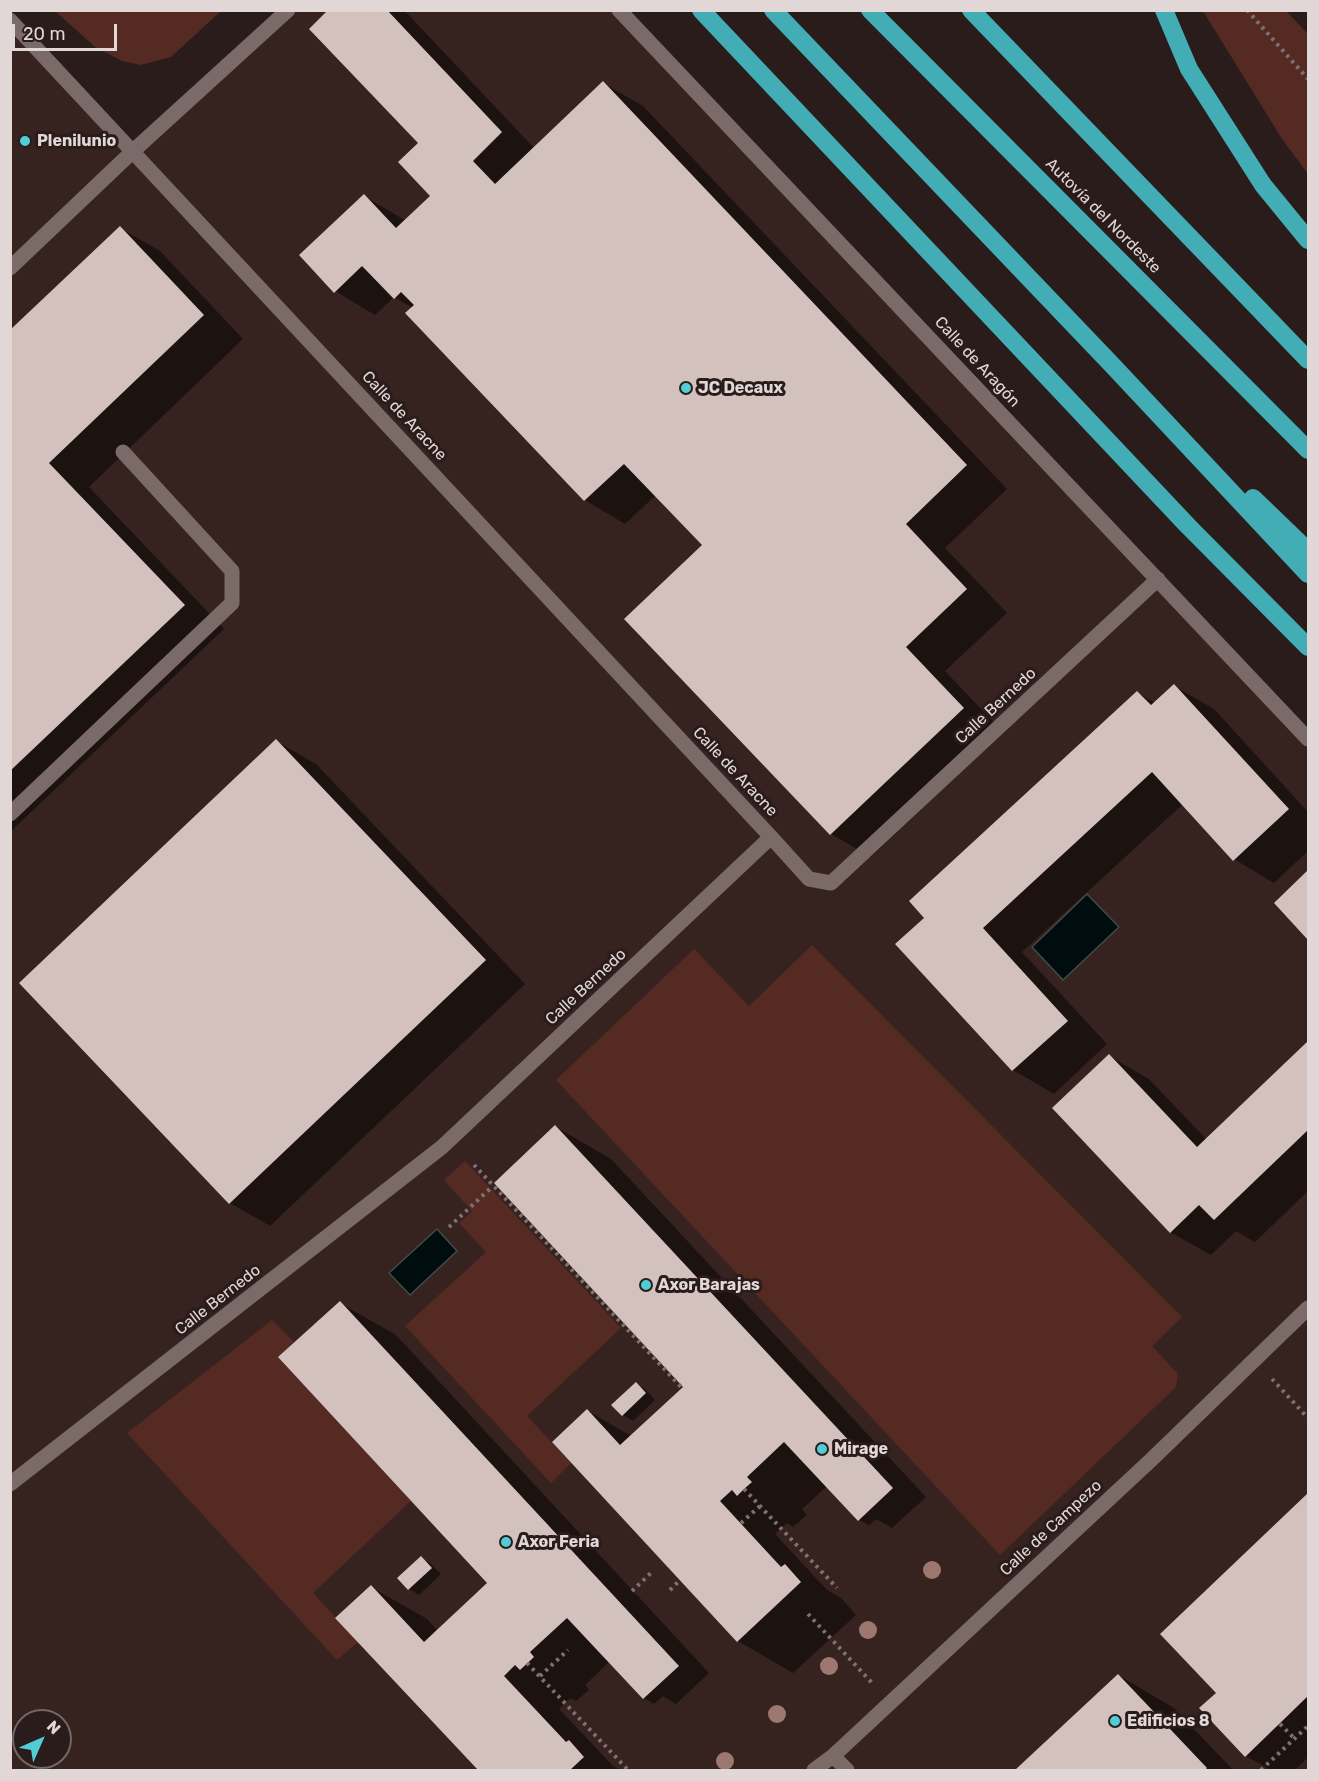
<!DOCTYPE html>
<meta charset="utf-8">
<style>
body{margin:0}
#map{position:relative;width:1319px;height:1781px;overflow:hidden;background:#291c1a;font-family:Rubik,sans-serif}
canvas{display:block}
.frame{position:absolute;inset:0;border:12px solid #e1d7d6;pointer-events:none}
.north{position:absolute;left:12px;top:1709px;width:60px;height:60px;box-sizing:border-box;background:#291c1a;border:2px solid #736765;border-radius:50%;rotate:45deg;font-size:16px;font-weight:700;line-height:24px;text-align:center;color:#e1d7d6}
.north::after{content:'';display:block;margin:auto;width:21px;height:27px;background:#52ccd5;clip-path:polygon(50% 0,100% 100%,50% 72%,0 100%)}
.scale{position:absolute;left:12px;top:24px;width:105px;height:27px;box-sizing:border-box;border:3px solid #e1d7d6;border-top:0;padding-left:8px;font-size:18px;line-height:21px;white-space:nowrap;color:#e1d7d6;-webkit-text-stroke:4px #291c1a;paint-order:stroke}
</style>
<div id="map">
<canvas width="1319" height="1781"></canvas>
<div class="frame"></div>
<div class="north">N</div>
<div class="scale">20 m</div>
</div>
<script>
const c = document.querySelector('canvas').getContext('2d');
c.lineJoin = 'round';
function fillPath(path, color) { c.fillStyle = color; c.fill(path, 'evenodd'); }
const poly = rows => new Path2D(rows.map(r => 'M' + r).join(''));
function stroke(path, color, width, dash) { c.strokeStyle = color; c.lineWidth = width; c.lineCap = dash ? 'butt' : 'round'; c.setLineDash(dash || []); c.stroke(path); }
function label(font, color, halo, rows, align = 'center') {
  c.font = font + ' Rubik,sans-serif'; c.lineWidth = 6; c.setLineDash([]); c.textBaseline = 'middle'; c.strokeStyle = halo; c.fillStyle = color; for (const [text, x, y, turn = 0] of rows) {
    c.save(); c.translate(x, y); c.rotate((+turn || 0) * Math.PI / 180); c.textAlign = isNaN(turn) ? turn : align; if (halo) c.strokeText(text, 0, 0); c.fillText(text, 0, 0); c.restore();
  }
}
fillPath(poly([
 [288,11,619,11,1308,739,1308,1770,11,1770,10,20,132,151],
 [24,1721,60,1721,60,1757,24,1757]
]), '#36221f');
fillPath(poly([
 [55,11,221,11,171,57,141,65,122,61,95,47],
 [1203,11,1286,11,1308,34,1308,174,1282,139],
 [812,945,1182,1317,1152,1346,1178,1374,1176,1387,1000,1555,556,1080,694,949,749,1006],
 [465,1161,621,1328,527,1416,571,1463,551,1483,405,1326,486,1252,459,1223,472,1211,444,1180],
 [272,1320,294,1342,279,1357,411,1501,313,1593,358,1642,337,1660,127,1433]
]), '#552a23');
const water = poly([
 [1087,894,1119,927,1063,980,1032,947,1087,894],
 [437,1229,457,1251,410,1295,389,1273,437,1229]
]);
fillPath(water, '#000d0f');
stroke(water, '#444a4b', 1.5);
fillPath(poly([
 [330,10,404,10,534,148,603,83,643,106,1007,489,945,548,1007,613,945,671,1003,732,871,857,831,834,704,545,656,495,625,524,585,500,408,313,413,308,394,297,375,315,335,291,364,196,406,221,432,196,420,143],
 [120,228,160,251,243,339,89,487,224,629,10,832,10,332],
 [1174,686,1214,709,1308,812,1308,851,1274,883,1234,859,1183,804,1022,952,1107,1044,1054,1094,1013,1070,897,944,926,918,1138,693,1155,703],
 [276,741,316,764,525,984,270,1226,230,1203],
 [1308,872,1308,938,1276,903],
 [1308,1044,1308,1191,1255,1242,1236,1231,1211,1255,1170,1232,1109,1056,1149,1079,1207,1140],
 [556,1127,611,1159,926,1497,892,1528,876,1519,869,1525,859,1520,827,1486,802,1509,807,1515,793,1527,787,1523,775,1534,827,1590,841,1598,856,1615,793,1673,738,1641,588,1411,631,1436,685,1387],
 [340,1303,396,1335,709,1673,676,1704,663,1696,654,1704,644,1698,610,1661,585,1685,589,1690,576,1701,570,1698,559,1709,613,1766,620,1770,480,1770,337,1618,371,1587,427,1619,438,1631,489,1583],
 [636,1384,646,1390,655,1400,633,1421,623,1415,613,1405],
 [1308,1495,1308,1757,1295,1770,1271,1770,1246,1756,1218,1693,1162,1634],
 [421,1558,431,1564,441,1574,419,1595,409,1589],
 [1118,1675,1174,1708,1233,1770,1017,1770]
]), '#0007');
fillPath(poly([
 [328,10,387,10,502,132,473,161,495,184,603,81,967,465,906,524,967,589,906,647,964,708,830,835,624,619,702,545,624,464,584,501,405,313,414,305,401,292,394,299,362,266,334,293,299,255,364,194,396,228,430,196,398,162,418,143,309,29],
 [120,226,204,315,49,463,185,605,10,771,10,330],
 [1174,684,1289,809,1233,861,1152,772,983,928,1068,1021,1012,1071,895,944,924,918,909,901,1137,691,1151,705],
 [276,739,486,960,229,1204,19,983],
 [1308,870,1308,940,1274,903],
 [1308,1041,1308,1130,1214,1220,1199,1205,1170,1233,1052,1108,1109,1054,1197,1147],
 [555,1125,893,1488,858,1521,784,1442,747,1477,752,1482,744,1489,737,1496,732,1490,720,1501,781,1567,785,1564,801,1582,737,1642,552,1442,587,1409,620,1445,683,1387,494,1183],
 [340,1301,679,1666,643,1699,567,1618,530,1652,534,1657,520,1670,515,1665,504,1676,566,1742,569,1740,584,1757,570,1770,478,1770,335,1618,371,1585,424,1642,487,1583,278,1357],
 [636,1382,646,1393,622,1416,611,1405],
 [1308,1493,1308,1696,1245,1757,1199,1708,1216,1693,1160,1634],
 [421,1556,432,1568,408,1590,397,1578],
 [1118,1674,1207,1768,1205,1770,1015,1770]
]), '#d3c1be');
stroke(poly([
 [1247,10,1308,79],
 [474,1165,682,1388],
 [449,1227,493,1186],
 [1272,1379,1308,1418],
 [744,1489,837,1588],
 [741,1523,760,1506],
 [670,1590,680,1580],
 [632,1591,653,1571],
 [808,1614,873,1684],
 [527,1663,628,1770],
 [540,1676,568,1650],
 [1280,1724,1295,1739],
 [1261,1770,1308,1726]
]), '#7e7271', 4, [3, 4.5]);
stroke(poly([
 [10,814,232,603,232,571,123,452]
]), '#7b6b68', 15);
stroke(poly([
 [619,10,1308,739],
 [10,20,771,837],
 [10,268,132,152,288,10],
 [10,1484,442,1147,771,837,809,879,831,883,1158,579],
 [833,1756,847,1770],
 [814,1770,833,1756,1151,1460,1308,1308]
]), '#7b6b68', 15);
stroke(poly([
 [701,10,1188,526,1308,647],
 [773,10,1114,367,1308,574],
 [870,10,1308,450],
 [971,10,1308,360],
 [1164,10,1189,69,1263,185,1308,240],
 [1253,498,1308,551]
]), '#43adb5', 18);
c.fillStyle = '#9c7871';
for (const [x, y] of [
 [932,1570],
 [868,1630],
 [829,1666],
 [777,1714],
 [725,1761]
]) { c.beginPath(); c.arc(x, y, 9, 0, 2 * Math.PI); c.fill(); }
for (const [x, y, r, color] of [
 [25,141,6,"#52ccd5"],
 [686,388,6,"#52ccd5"],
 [646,1285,6,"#52ccd5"],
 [822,1449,6,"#52ccd5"],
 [506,1542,6,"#52ccd5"],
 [1115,1721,6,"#52ccd5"]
]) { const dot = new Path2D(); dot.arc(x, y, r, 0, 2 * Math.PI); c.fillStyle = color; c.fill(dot); stroke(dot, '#291c1a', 2); }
label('bold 16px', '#e1d7d6', '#291c1a', [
 ["Plenilunio",37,141],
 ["JC Decaux",698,388],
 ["Axor Barajas",658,1285],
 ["Mirage",834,1449],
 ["Axor Feria",518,1542],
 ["Edificios 8",1127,1721]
], 'left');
label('16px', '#e1d7d6', '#291c1a', [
 ["Autovía del Nordeste",1103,216,45],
 ["Calle de Aragón",977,362,47],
 ["Calle de Aracne",404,416,47],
 ["Calle Bernedo",996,706,-43],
 ["Calle de Aracne",735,772,47],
 ["Calle Bernedo",586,987,-43],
 ["Calle Bernedo",218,1300,-38],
 ["Calle de Campezo",1051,1528,-43]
]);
</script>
